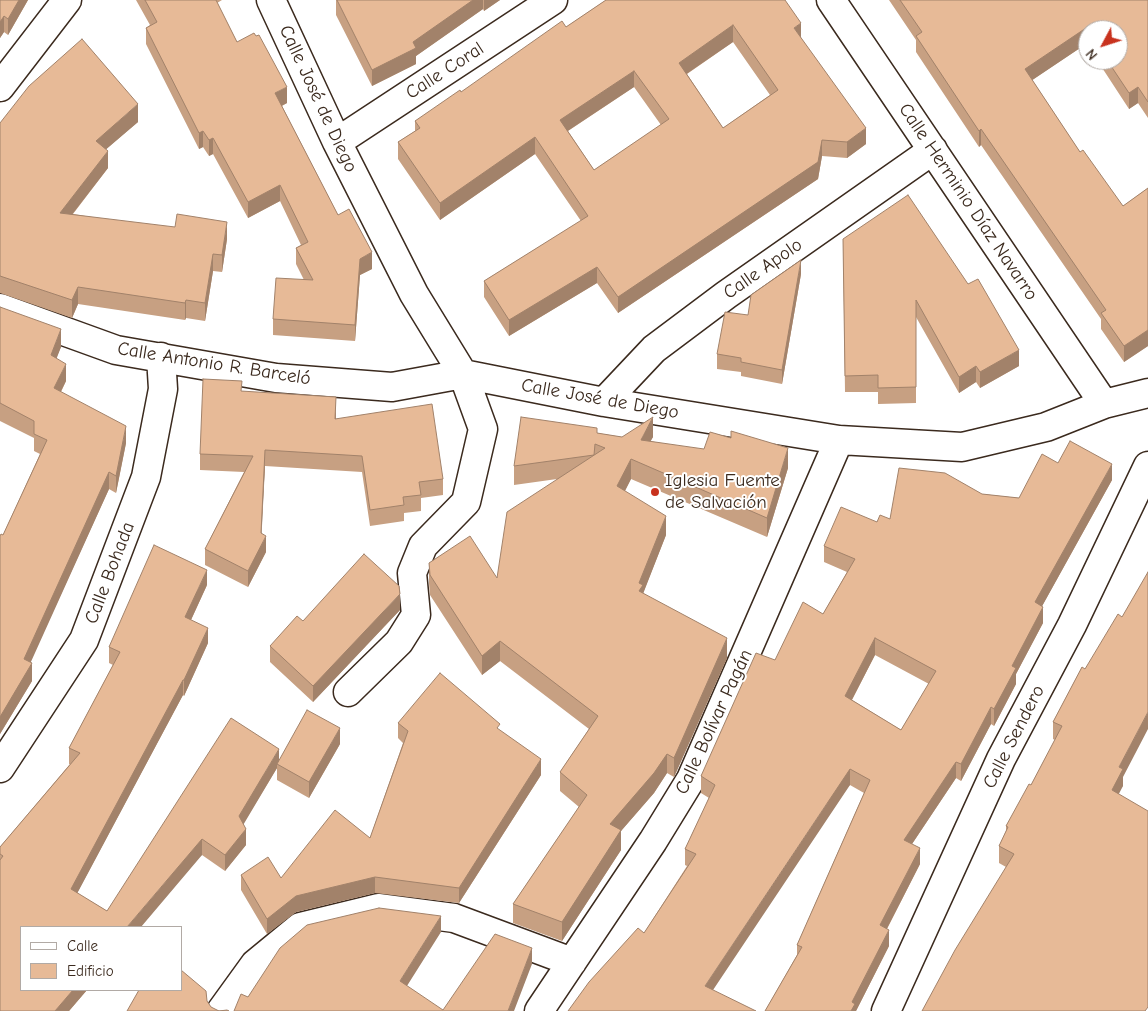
<!DOCTYPE html>
<meta charset="utf-8">
<style>
body{margin:0}
#map{position:relative;width:1148px;height:1011px;overflow:hidden;background:#fff;font-family:"Comic Neue",sans-serif}
canvas{display:block}
.legend{position:absolute;left:20px;top:926px;width:162px;height:65px;box-sizing:border-box;background:#fff;border:1px solid #b1aaa5;margin:0;padding:6px 9px;list-style:none;font-size:15px;color:#3b2a1e}
.legend li{display:flex;align-items:center;gap:10px;height:25px}
.legend b{width:25px;border:1px solid #b1aaa5}
.north{position:absolute;left:1078px;top:20px;width:50px;height:50px;box-sizing:border-box;background:#fff;border:1px solid #b1aaa5;border-radius:50%;rotate:230deg;font-size:14px;font-weight:700;line-height:20px;text-align:center;color:#3b2a1e}
.north::after{content:'';display:block;margin:auto;width:18px;height:22px;background:#c8321e;clip-path:polygon(50% 0,100% 100%,50% 72%,0 100%)}
</style>
<div id="map">
<canvas width="1148" height="1011"></canvas>
<ul class="legend">
<li><b style="height:6px;background:#fff"></b>Calle</li>
<li><b style="height:14px;background:#e7ba97"></b>Edificio</li>
</ul>
<div class="north">N</div>
</div>
<script>
const c = document.querySelector('canvas').getContext('2d');
c.lineJoin = 'round';
const poly = rows => new Path2D(rows.map(r => 'M' + r).join(''));
function stroke(path, color, width, dash) { c.strokeStyle = color; c.lineWidth = width; c.lineCap = dash ? 'butt' : 'round'; c.setLineDash(dash || []); c.stroke(path); }
function fillPath(path, color) { c.fillStyle = color; c.fill(path, 'evenodd'); }
function label(font, color, halo, rows, align = 'center') {
  c.font = font + ' "Comic Neue",sans-serif'; c.lineWidth = 4; c.setLineDash([]); c.textBaseline = 'middle'; c.strokeStyle = halo; c.fillStyle = color; for (const [text, x, y, turn = 0] of rows) {
    c.save(); c.translate(x, y); c.rotate((+turn || 0) * Math.PI / 180); c.textAlign = isNaN(turn) ? turn : align; if (halo) c.strokeText(text, 0, 0); c.fillText(text, 0, 0); c.restore();
  }
}
const minor = poly([
 [271,0,337,142,414,294,463,374,483,429,466,502,423,546,412,573,416,615,399,642,348,692],
 [831,0,1104,404],
 [0,87,67,0],
 [337,142,553,0],
 [0,308,116,350,276,378,392,387,463,374,604,402,839,440,962,447,1046,427,1104,404,1148,393],
 [604,402,654,349,726,295,933,150],
 [0,768,84,640,146,477,163,389,161,357],
 [221,1011,255,964,300,927,378,908,454,918,572,962],
 [539,1011,653,841,691,779,839,440],
 [886,1011,1001,759,1072,625,1148,466]
]);
stroke(minor, '#3b2a1e', 31);
stroke(minor, '#fff', 28);
fillPath(poly([
 [0,0,28,0,8,35,4,32,0,38],
 [136,0,222,0,217,3,237,42,287,103,282,106,338,215,372,269,360,275,355,341,273,335,273,319,304,280,296,264,296,248,301,245,280,201,248,218,213,154,209,156,203,147,199,149,146,44,146,28,150,25],
 [336,0,500,0,484,11,483,9,416,56,416,64,372,86,336,15],
 [606,0,801,38,866,144,847,158,822,156,818,179,618,313,597,283,509,336,484,297,484,281,581,221,535,154,440,220,398,159,398,142,415,131,415,121,566,27],
 [733,42,770,95,723,128,687,74],
 [634,87,661,125,594,170,568,131],
 [889,0,1148,0,1148,118,1138,103,1129,109,1097,60,1118,60,1088,30,1088,47,1086,44,1032,80,1080,152,1123,206,1148,188,1148,346,1124,362,1101,329,1101,319,981,145,979,147,916,52,916,40],
 [138,122,106,149,108,168,73,214,227,239,222,272,213,271,205,321,186,318,185,320,78,304,72,318,0,293,0,123],
 [843,239,1019,366,980,388,976,382,959,393,916,317,916,403,878,404,878,392,845,392],
 [801,274,782,384,741,376,741,372,717,369,717,354,748,315],
 [0,307,61,347,56,358,66,381,61,392,126,443,116,493,109,489,30,662,32,681,0,734,0,536,3,535,40,454,34,451,34,438,0,421],
 [242,391,336,413,336,419,443,479,443,495,421,498,421,511,404,513,404,521,370,526,362,472,265,466,261,533,266,552,248,587,205,565,205,549,244,472,200,470,200,454],
 [597,433,622,437,653,437,650,441,788,468,767,537,631,479,625,491,666,535,643,593,727,658,674,777,667,773,654,793,621,831,621,850,562,941,513,923,513,904,579,807,560,791,560,772,589,729,500,661,482,675,430,595,429,583,429,563,497,578,557,479,514,485,514,466],
 [1058,463,1112,480,1042,606,1043,623,1016,674,1016,684,994,726,991,724,961,781,956,778,912,844,920,864,887,929,889,946,856,1011,765,1011,797,955,797,945,864,793,850,785,568,1011,644,933,687,866,685,865,685,849,709,798,701,793,701,776,775,660,823,614,847,572,824,562,824,546,877,522,890,519,982,494,1019,498],
 [875,655,929,684,901,730,852,700],
 [207,585,191,620,208,643,184,696,183,695,77,893,107,911,279,761,340,744,309,798,277,780,277,768,243,824,246,845,225,871,202,855,21,990,87,990,69,1011,0,1011,0,847,70,764,69,764,69,748,113,665,109,663,109,647],
 [400,610,313,702,270,662,270,646,303,621],
 [1082,667,1123,777,1123,786,1006,867,999,863,999,846,1006,831,1006,826,1031,785,1055,740,1053,739,1053,722],
 [398,723,500,730,541,775,459,903,375,893,296,912,267,934,241,890,241,875,281,878,370,838,403,743,398,738]
]), '#c7a082');
fillPath(poly([
 [19,0,28,0,8,35,8,19],
 [473,0,483,0,483,9,416,56,416,64,372,86,372,70],
 [484,0,500,0,484,11],
 [4,16,4,32,0,38,0,22],
 [801,23,801,39,794,28],
 [733,25,733,42,679,79,679,63],
 [1086,28,1086,44,1025,85,1025,69],
 [634,71,634,87,560,136,560,120],
 [287,87,287,103,275,109,275,93],
 [1138,87,1138,103,1129,109,1129,93],
 [138,104,138,122,96,158,96,141],
 [866,128,866,144,847,158,847,142],
 [981,129,981,145,979,147,979,131],
 [203,131,203,147,199,149,199,133],
 [535,137,535,154,440,220,440,203],
 [213,138,213,154,209,156,209,140],
 [822,140,822,156,818,179,618,313,618,297],
 [108,151,108,168,60,230,60,213],
 [280,185,280,201,248,218,248,202],
 [227,222,227,239,222,272,222,255],
 [372,252,372,269,360,275,355,341,355,325,360,259],
 [213,254,213,271,205,321,205,303],
 [801,260,801,274,782,384,782,370],
 [597,267,597,283,509,336,509,320],
 [78,287,78,304,72,318,72,300],
 [186,300,186,318,185,320,185,303],
 [61,329,61,347,51,373,51,355],
 [1148,330,1148,346,1124,362,1124,346],
 [1019,350,1019,366,980,388,980,372],
 [66,364,66,381,54,405,54,388],
 [976,366,976,382,959,393,959,377],
 [336,397,336,413,335,435,335,419],
 [653,417,653,437,641,459,641,440],
 [126,426,126,443,116,493,116,476],
 [788,448,788,468,767,537,767,518],
 [265,450,265,466,261,546,266,536,266,552,248,587,248,571,261,533],
 [631,459,631,479,617,506,617,486],
 [1112,464,1112,480,1035,619,1035,602],
 [109,472,109,489,25,675,32,663,32,681,0,734,0,717,24,659],
 [666,516,666,535,643,594,639,610,639,583],
 [207,570,207,585,185,633,185,617],
 [400,594,400,610,313,702,313,686],
 [1043,607,1043,623,1016,674,1016,684,994,726,994,709,1012,666],
 [208,628,208,643,184,696,184,680],
 [727,638,727,658,674,777,674,758],
 [875,638,875,655,845,713,845,696],
 [500,641,500,661,482,675,482,656],
 [183,680,183,695,71,905,71,889],
 [991,707,991,724,961,781,961,764],
 [1148,712,1148,729,1123,777,1123,786,1112,807,1112,790,1119,767],
 [340,728,340,744,309,798,309,782],
 [279,749,279,765,277,764,277,768,239,832,239,816],
 [667,754,667,773,654,793,621,831,621,850,562,941,562,922,610,824],
 [541,759,541,775,459,903,459,888],
 [956,762,956,778,904,856,904,840],
 [850,769,850,785,705,1002,705,986],
 [246,829,246,845,225,871,225,855],
 [202,839,202,855,141,927,127,927],
 [920,848,920,864,880,942,880,925],
 [375,877,375,893,296,912,267,934,267,919,296,896],
 [441,916,441,932,400,997,400,981],
 [889,930,889,946,856,1011,851,1011,852,1002],
 [532,948,532,964,514,1011,508,1011],
 [73,990,87,990,69,1011,55,1011]
]), '#a2826a');
const building = poly([
 [0,0,19,0,8,19,4,16,0,22,0,0],
 [145,0,216,0,237,42,254,33,256,36,259,35,287,87,275,93,338,215,349,209,372,252,360,259,355,325,273,319,276,278,313,280,296,248,308,242,280,185,248,202,213,138,209,140,203,131,199,133,146,28,157,22,145,0],
 [337,0,473,0,413,42,416,48,372,70,337,0],
 [606,0,785,0,801,23,794,28,866,128,847,142,822,140,818,162,618,297,597,267,509,320,484,281,588,216,535,137,440,203,398,142,420,128,415,121,460,90,461,92,562,21,566,27,606,0],
 [733,25,778,90,723,128,679,63,733,25],
 [634,71,669,119,594,170,560,120,634,71],
 [900,0,1148,0,1148,102,1138,87,1129,93,1107,60,1118,60,1118,30,1088,30,1088,31,1086,28,1025,69,1080,152,1083,150,1123,206,1148,188,1148,330,1124,346,1101,313,1106,310,981,129,979,131,916,36,922,32,900,0],
 [82,39,138,104,96,141,108,151,60,213,175,227,177,214,227,222,222,255,213,254,205,303,186,300,185,303,78,287,72,300,0,276,0,123,29,86,82,39],
 [908,195,968,284,978,279,1019,350,980,372,976,366,959,377,916,300,916,387,878,388,878,375,845,376,843,239,908,195],
 [801,260,782,370,741,362,741,358,717,354,725,312,748,315,751,295,801,260],
 [0,307,61,329,51,355,66,364,54,388,126,426,116,476,109,472,24,659,32,663,0,717,0,536,1,534,3,535,47,440,34,434,34,421,0,403,0,307],
 [203,379,242,381,241,391,336,397,335,419,432,404,443,479,419,482,421,495,403,497,404,505,370,510,362,456,265,450,261,533,266,536,248,571,205,549,253,456,200,454,203,379],
 [521,417,597,428,597,433,622,437,653,417,641,440,704,449,710,432,731,438,731,431,788,448,767,518,631,459,617,486,666,516,639,583,643,585,639,591,727,638,674,758,667,754,654,773,610,824,621,830,562,922,513,904,587,795,560,772,598,716,500,641,482,656,430,575,429,563,470,536,497,578,507,512,605,448,595,444,594,455,514,466,521,417],
 [1070,441,1112,464,1035,602,1043,607,1012,666,1016,668,994,709,991,707,961,764,956,762,904,840,920,848,880,925,889,930,852,1002,855,1004,851,1011,765,1011,802,947,797,945,870,780,850,769,705,986,756,1011,568,1011,589,982,638,928,644,933,696,854,685,849,715,785,701,776,756,653,775,660,803,602,823,614,855,559,824,546,841,507,877,522,880,515,890,519,899,468,945,473,982,494,1019,498,1042,454,1058,463,1070,441],
 [875,638,936,671,901,730,845,696,875,638],
 [154,545,207,570,185,617,208,628,184,680,183,680,71,889,107,911,231,718,279,749,239,816,246,829,225,855,202,839,127,927,21,927,21,990,73,990,55,1011,0,1011,0,860,3,856,0,854,0,847,80,753,69,748,120,652,109,647,154,545],
 [364,554,399,586,400,594,313,686,270,646,297,616,303,621,364,554],
 [1148,572,1148,712,1119,767,1123,769,1112,790,1148,811,1148,1007,1145,1011,922,1011,955,950,1014,854,999,846,1008,827,1006,826,1029,784,1031,785,1062,726,1053,722,1082,667,1085,669,1118,614,1122,617,1148,572],
 [440,673,500,724,497,728,541,759,459,888,375,877,296,896,267,919,241,875,268,857,281,878,335,810,370,838,408,731,398,723,440,673],
 [307,710,340,728,309,782,277,764,307,710],
 [379,908,441,916,400,981,443,1010,495,934,532,948,508,1011,234,1011,241,994,248,997,280,948,307,925,379,908],
 [181,970,206,991,207,1001,211,1007,219,1011,227,1010,229,1011,127,1011,139,990,181,990,181,970]
]);
fillPath(building, '#e7ba97');
stroke(building, '#a2826a', 1);
for (const [x, y, r, color] of [
 [655,492,5,"#c8321e"]
]) { const dot = new Path2D(); dot.arc(x, y, r, 0, 2 * Math.PI); c.fillStyle = color; c.fill(dot); stroke(dot, '#fff', 2); }
label('19px', '#3b2a1e', '#fff', [
 ["Calle Coral",445,71,-33],
 ["Calle José de Diego",318,99,65],
 ["Calle Herminio Díaz Navarro",968,202,56],
 ["Calle Apolo",763,269,-35],
 ["Calle Antonio R. Barceló",214,364,9],
 ["Calle José de Diego",600,399,10],
 ["Calle Bohada",110,573,-69],
 ["Calle Bolívar Pagán",714,722,-65],
 ["Calle Sendero",1014,737,-63]
]);
label('19px', '#3b2a1e', '#fff', [
 ["Iglesia Fuente",665,481],
 ["de Salvación",665,503]
], 'left');
</script>
